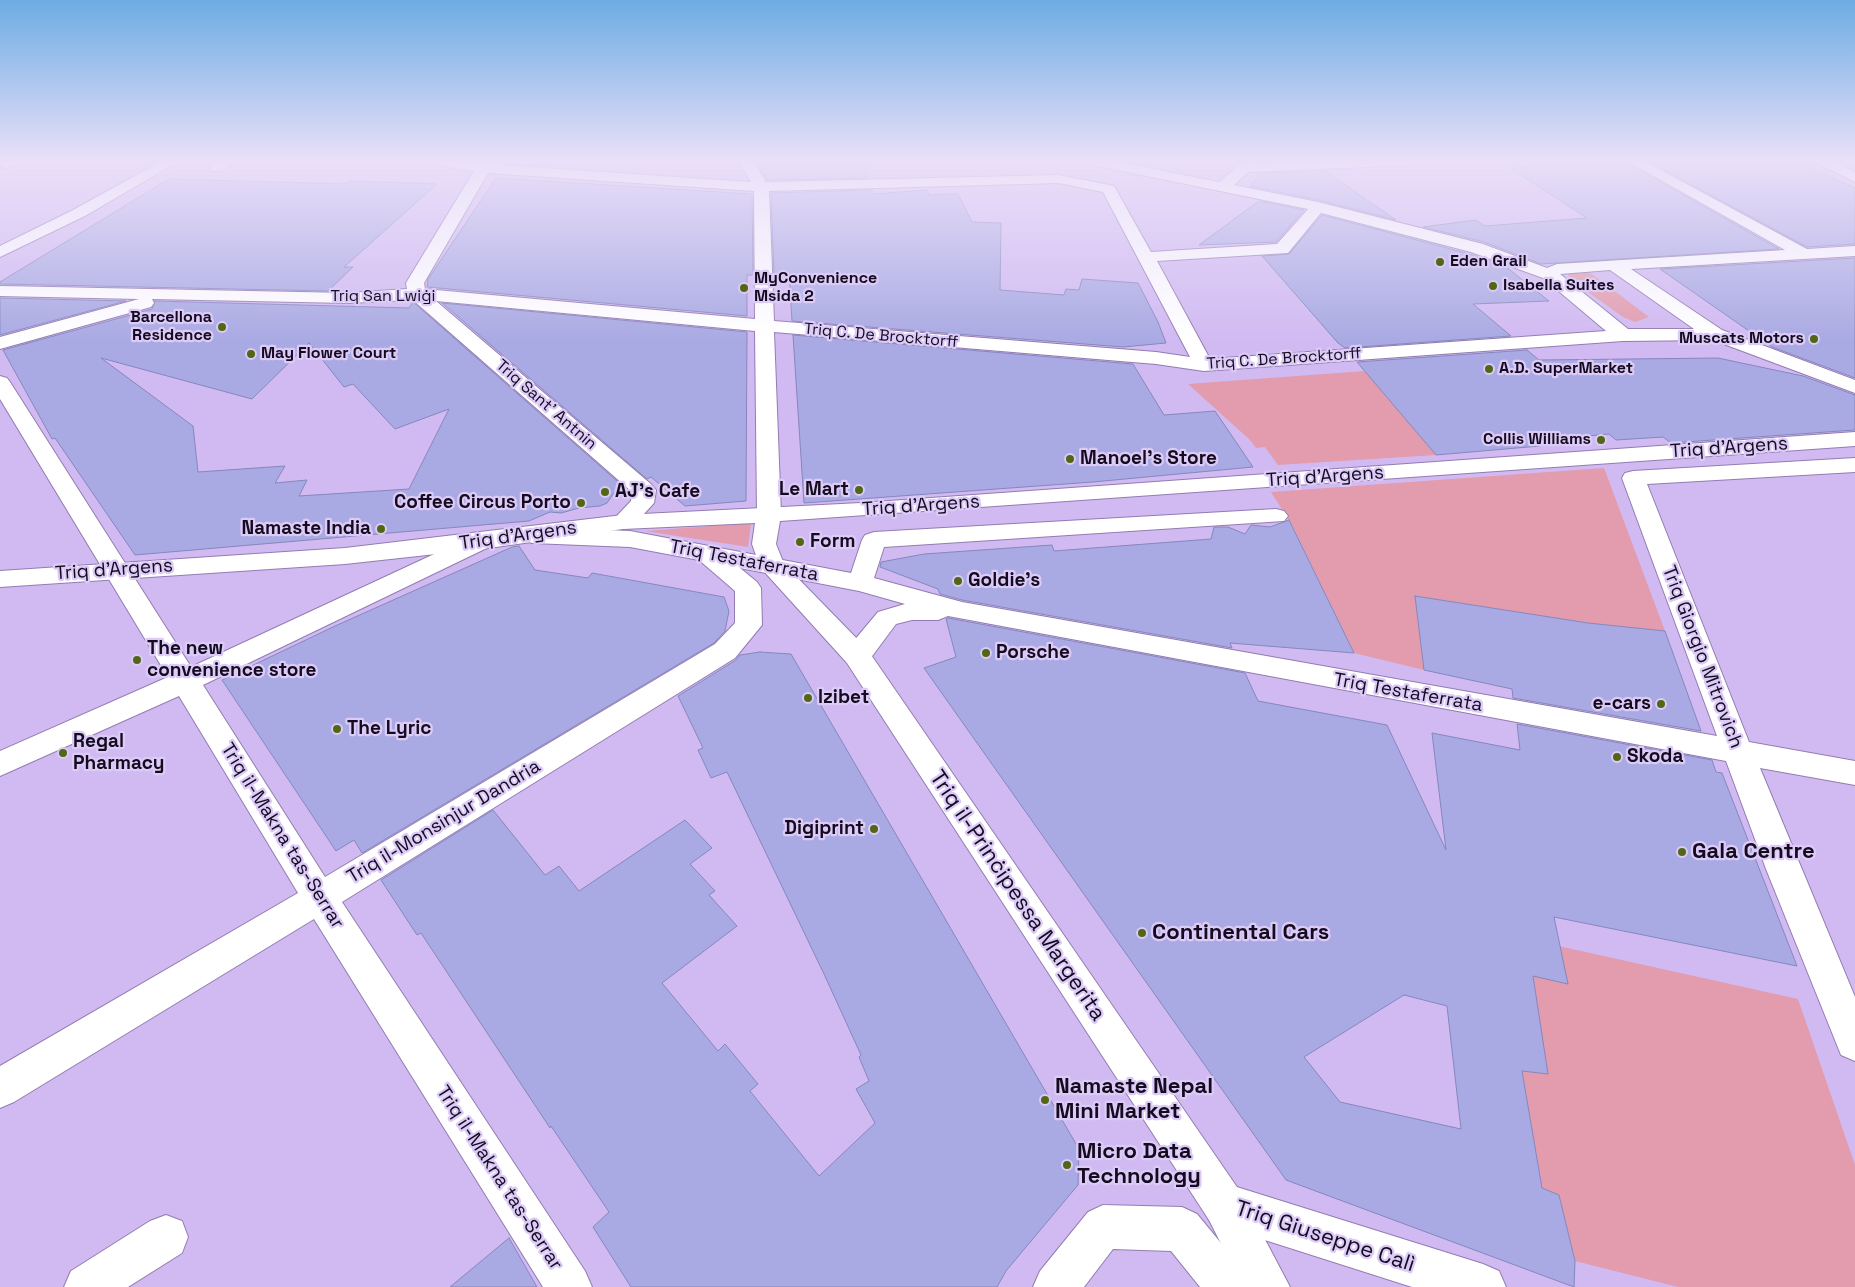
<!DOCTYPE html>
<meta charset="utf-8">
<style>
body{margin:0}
canvas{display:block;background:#d1baf2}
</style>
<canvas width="1855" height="1287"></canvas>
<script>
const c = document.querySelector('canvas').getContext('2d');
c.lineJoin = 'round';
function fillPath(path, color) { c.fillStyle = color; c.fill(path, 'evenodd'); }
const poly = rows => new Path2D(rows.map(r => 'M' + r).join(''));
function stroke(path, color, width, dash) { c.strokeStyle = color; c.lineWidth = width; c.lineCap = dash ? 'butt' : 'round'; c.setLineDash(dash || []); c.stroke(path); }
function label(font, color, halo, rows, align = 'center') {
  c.font = font + ' "Space Grotesk",sans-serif'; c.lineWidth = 4.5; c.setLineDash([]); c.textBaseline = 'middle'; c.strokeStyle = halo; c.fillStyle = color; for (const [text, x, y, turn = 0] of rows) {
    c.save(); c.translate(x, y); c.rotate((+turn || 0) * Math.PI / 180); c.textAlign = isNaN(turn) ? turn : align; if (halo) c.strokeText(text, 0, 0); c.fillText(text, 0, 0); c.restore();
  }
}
fillPath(poly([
 [1582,271,1592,274,1649,317,1635,322,1623,317,1570,279,1568,273],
 [1365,371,1436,455,1278,465,1265,447,1256,448,1250,440,1188,384],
 [1604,468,1665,631,1588,623,1416,596,1424,670,1354,653,1293,527,1271,492],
 [751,523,748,547,645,531],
 [1554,945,1798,999,1855,1165,1855,1287,1678,1287,1575,1261,1559,1195,1542,1188,1522,1071,1547,1074,1533,976,1567,983]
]), '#e29cad');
const building = poly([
 [760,161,864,161,868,178,767,180,761,170,760,161],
 [1665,161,1795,161,1855,188,1855,244,1807,247,1650,162,1665,161],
 [1627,163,1779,249,1541,264,1484,242,1423,227,1476,220,1485,226,1587,218,1510,168,1627,163],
 [1325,171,1396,220,1318,200,1250,186,1260,173,1325,171],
 [496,178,752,194,753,275,747,275,747,316,427,287,428,279,496,178],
 [169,179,345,184,349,181,437,184,344,267,353,267,328,291,0,284,0,282,169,179],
 [872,190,872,194,927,190,929,195,958,194,972,222,1001,223,1000,290,1064,295,1066,289,1079,290,1082,279,1138,283,1158,322,1166,343,1123,347,792,321,789,274,774,275,771,193,872,190],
 [1259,201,1304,210,1276,242,1199,245,1259,201],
 [1322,215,1470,254,1505,266,1549,301,1473,304,1511,336,1345,348,1338,343,1262,256,1289,254,1322,215],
 [1855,258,1855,378,1772,347,1660,269,1855,258],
 [0,298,126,301,0,335,0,298],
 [155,301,409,308,413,302,625,488,613,494,607,503,600,506,579,508,561,513,550,512,529,521,135,555,55,438,52,439,3,350,152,309,155,301],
 [309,343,344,387,353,384,395,429,449,409,409,489,299,496,307,480,275,483,285,466,198,472,193,426,101,358,252,399,309,343],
 [442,303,747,332,746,501,685,506,651,477,647,479,442,303],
 [793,335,1133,364,1164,415,1215,411,1253,467,1093,482,804,503,793,335],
 [1527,350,1539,360,1718,358,1803,376,1855,395,1855,430,1671,443,1663,437,1616,440,1609,434,1535,441,1540,446,1436,455,1357,362,1527,350],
 [1289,520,1354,653,1230,643,1232,648,962,600,940,594,938,589,880,567,881,562,924,554,1052,545,1054,551,1211,539,1214,527,1228,527,1245,534,1251,525,1270,527,1289,520],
 [519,546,535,570,588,578,592,573,724,597,729,611,725,631,714,643,362,853,354,840,336,851,222,680,335,626,512,547,519,546],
 [1415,596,1588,623,1665,631,1701,731,1513,698,1512,689,1424,670,1415,596],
 [948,618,1245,673,1258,701,1387,725,1446,850,1432,733,1520,750,1517,724,1712,760,1716,772,1722,773,1797,966,1554,917,1568,984,1533,976,1548,1074,1522,1071,1542,1188,1559,1195,1575,1261,1574,1287,1286,1180,924,668,956,657,946,619,948,618],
 [1404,995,1447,1006,1461,1129,1340,1102,1304,1057,1404,995],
 [760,652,791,654,1079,1149,1078,1185,1006,1271,997,1287,631,1287,593,1227,609,1212,551,1126,550,1128,421,933,417,935,381,880,493,810,545,875,559,866,579,891,685,820,712,848,690,864,715,891,709,895,737,926,662,983,718,1051,725,1044,758,1084,750,1091,819,1176,875,1123,856,1089,869,1081,859,1057,861,1055,824,974,727,772,711,778,698,750,703,748,678,696,736,660,740,655,760,652],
 [509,1238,537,1287,450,1287,509,1238]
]);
fillPath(building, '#a9aae3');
stroke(building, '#8686bd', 1);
const minor = poly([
 [2,161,19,161,7,168,2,167,0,164,2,161],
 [218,161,235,161,221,171,211,171,209,168,211,165,218,161],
 [430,161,481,163,485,161,502,161,499,165,751,182,739,161,753,161,766,182,1059,175,1114,186,1151,252,1277,244,1308,209,1093,165,1086,161,1113,161,1219,182,1239,165,1244,164,1419,161,1412,165,1248,172,1234,185,1318,202,1483,244,1547,268,1557,264,1785,250,1627,161,1644,161,1807,249,1855,246,1855,256,1631,269,1722,330,1855,380,1855,393,1713,340,1623,341,1204,371,1156,364,774,332,781,514,777,519,769,521,761,519,757,514,755,331,436,301,652,485,656,490,654,503,632,527,623,529,614,527,611,522,631,501,632,492,413,300,348,303,152,299,154,303,151,307,0,349,0,337,139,299,0,296,0,286,348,293,407,289,406,283,474,171,437,165,430,161],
 [488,173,754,191,755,319,425,289,424,283,488,173],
 [1059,183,1103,192,1190,357,1156,352,774,321,769,191,1059,183],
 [1321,213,1471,252,1543,278,1606,331,1210,359,1157,261,1288,253,1321,213],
 [1610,270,1694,329,1628,329,1560,274,1610,270],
 [1813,161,1831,161,1855,172,1855,182,1813,161],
 [0,376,7,378,10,382,191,667,473,536,482,533,491,536,494,541,491,546,203,685,325,877,715,644,735,623,735,591,699,560,630,547,532,543,523,540,520,535,523,530,532,527,630,531,851,573,862,540,865,535,874,532,1276,509,1284,511,1288,516,1284,521,884,547,874,578,962,602,1717,736,1622,478,1625,473,1633,471,1855,458,1855,472,1647,484,1749,742,1855,761,1855,785,1760,768,1855,997,1855,1061,1841,1055,1766,869,1726,761,948,616,938,620,912,620,896,624,867,663,857,666,847,663,843,656,847,649,878,612,905,604,859,591,740,568,757,582,761,588,762,625,735,658,342,902,585,1271,592,1287,543,1287,314,919,14,1102,0,1108,0,1066,298,893,179,696,0,776,0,751,168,677,0,399,0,376],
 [1224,1183,1483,1264,1499,1271,1506,1287,1412,1287,1224,1227,1209,1220,1202,1205,1209,1190,1224,1183],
 [1103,1205,1182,1207,1197,1214,1244,1271,1251,1287,1200,1287,1171,1251,1113,1249,1084,1287,1033,1287,1040,1271,1088,1212,1103,1205],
 [166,1215,182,1221,188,1237,182,1253,128,1287,64,1287,71,1271,150,1221,166,1215]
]);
const major = poly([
 [1855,432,1855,446,780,521,776,544,784,564,867,649,1239,1190,1290,1287,1243,1287,1209,1220,847,663,760,567,752,544,755,523,623,529,482,549,345,564,0,587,0,571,345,548,623,515,861,503,1855,432]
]);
const highway = poly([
 [162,161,179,161,85,216,0,257,0,246,73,210,162,161]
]);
stroke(minor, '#927cb1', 2);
stroke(major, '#927cb1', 2);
stroke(highway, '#927cb1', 2);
fillPath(minor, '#fff');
fillPath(major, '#fff');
fillPath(highway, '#fff');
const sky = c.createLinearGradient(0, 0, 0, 341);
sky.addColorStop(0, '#6cace3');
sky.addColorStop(0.47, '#eae0f9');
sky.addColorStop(1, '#eae0f900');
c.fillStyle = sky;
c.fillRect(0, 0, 1855, 341);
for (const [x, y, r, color] of [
 [1440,262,5,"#526715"],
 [1493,286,5,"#526715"],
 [744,288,5,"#526715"],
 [222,327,5,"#526715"],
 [1814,339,5,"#526715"],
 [251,354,5,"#526715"],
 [1489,369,5,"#526715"],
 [1601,440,5,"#526715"],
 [1070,459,5,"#526715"],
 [859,490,5,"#526715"],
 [605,492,5,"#526715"],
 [581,503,5,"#526715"],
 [381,529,5,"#526715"],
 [800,542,5,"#526715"],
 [958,581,5,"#526715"],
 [986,653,5,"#526715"],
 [137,660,5,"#526715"],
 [808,698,5,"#526715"],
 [1661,704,5,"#526715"],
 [337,729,5,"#526715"],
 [63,753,5,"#526715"],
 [1617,757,5,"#526715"],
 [874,829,5,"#526715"],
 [1682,852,5,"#526715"],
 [1142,933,5,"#526715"],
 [1045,1100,5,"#526715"],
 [1067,1165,5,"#526715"]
]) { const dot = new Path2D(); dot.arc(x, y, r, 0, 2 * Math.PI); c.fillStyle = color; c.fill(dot); stroke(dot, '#dccaf7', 2); }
label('bold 16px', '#140b1f', '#dccaf7', [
 ["Eden Grail",1450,262],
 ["MyConvenience",754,279],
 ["Msida 2",754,297],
 ["Isabella Suites",1503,286],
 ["Barcellona",212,318,"right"],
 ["Residence",212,336,"right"],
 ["Muscats Motors",1804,339,"right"],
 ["May Flower Court",261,354],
 ["A.D. SuperMarket",1499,369],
 ["Collis Williams",1591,440,"right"]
], 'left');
label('16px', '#140b1f', '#dccaf7', [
 ["Triq San Lwiġi",383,297],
 ["Triq C. De Brocktorff",881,336,5],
 ["Triq C. De Brocktorff",1284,359,-4],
 ["Triq Sant' Antnin",546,405,41]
]);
label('19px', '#140b1f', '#dccaf7', [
 ["Triq d'Argens",1729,448,-4],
 ["Triq d'Argens",1325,477,-4],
 ["Triq d'Argens",921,506,-4],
 ["Triq d'Argens",518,536,-8],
 ["Triq Testaferrata",744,561,11],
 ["Triq d'Argens",114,570,-4],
 ["Triq Giorgio Mitrovich",1702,657,69],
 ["Triq Testaferrata",1408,693,10],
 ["Triq il-Monsinjur Dandria",444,822,-31],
 ["Triq il-Makna tas-Serrar",282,836,58],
 ["Triq il-Makna tas-Serrar",499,1178,57]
]);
label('bold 19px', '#140b1f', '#dccaf7', [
 ["Manoel's Store",1080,459],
 ["Le Mart",849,490,"right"],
 ["AJ's Cafe",615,492],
 ["Coffee Circus Porto",571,503,"right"],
 ["Namaste India",371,529,"right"],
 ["Form",810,542],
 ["Goldie's",968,581],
 ["The new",147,649],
 ["convenience store",147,671],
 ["Porsche",996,653],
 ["Izibet",818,698],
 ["e-cars",1651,704,"right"],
 ["The Lyric",347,729],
 ["Regal",73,742],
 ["Pharmacy",73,764],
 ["Skoda",1627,757],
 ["Digiprint",864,829,"right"]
], 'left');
label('bold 22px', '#140b1f', '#dccaf7', [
 ["Gala Centre",1692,852],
 ["Continental Cars",1152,933],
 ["Namaste Nepal",1055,1087],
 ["Mini Market",1055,1112],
 ["Micro Data",1077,1152],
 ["Technology",1077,1177]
], 'left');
label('22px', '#140b1f', '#dccaf7', [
 ["Triq il-Prinċipessa Margerita",1017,896,56],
 ["Triq Giuseppe Calì",1325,1237,18]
]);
</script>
